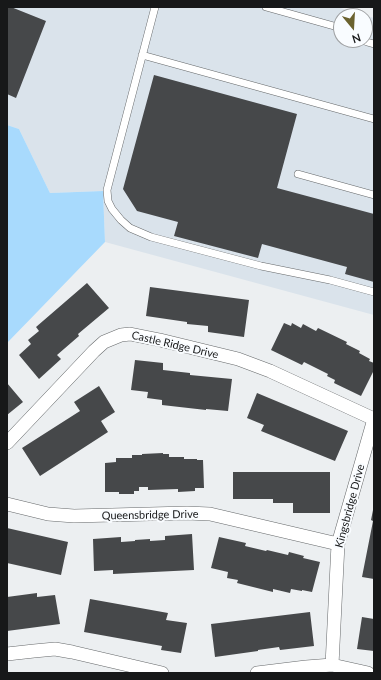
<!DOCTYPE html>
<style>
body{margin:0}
#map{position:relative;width:381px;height:680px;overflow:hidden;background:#eceff1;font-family:Lato,sans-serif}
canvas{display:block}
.frame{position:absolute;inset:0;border:8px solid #171819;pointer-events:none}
.north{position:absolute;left:333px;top:8px;width:40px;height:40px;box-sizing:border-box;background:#f9fcff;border:1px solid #9fa1a3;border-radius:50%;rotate:162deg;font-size:11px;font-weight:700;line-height:16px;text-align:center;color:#171819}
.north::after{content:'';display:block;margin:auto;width:14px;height:18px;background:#6b622f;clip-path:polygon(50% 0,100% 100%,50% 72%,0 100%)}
</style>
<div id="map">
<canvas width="381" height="680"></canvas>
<div class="frame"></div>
<div class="north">N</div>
</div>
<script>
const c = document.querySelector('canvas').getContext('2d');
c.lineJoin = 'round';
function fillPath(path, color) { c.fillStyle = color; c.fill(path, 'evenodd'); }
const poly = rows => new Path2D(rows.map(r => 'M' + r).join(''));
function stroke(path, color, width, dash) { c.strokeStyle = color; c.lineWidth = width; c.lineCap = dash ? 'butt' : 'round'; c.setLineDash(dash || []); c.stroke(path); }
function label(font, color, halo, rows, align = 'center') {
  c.font = font + ' Lato,sans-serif'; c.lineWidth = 4; c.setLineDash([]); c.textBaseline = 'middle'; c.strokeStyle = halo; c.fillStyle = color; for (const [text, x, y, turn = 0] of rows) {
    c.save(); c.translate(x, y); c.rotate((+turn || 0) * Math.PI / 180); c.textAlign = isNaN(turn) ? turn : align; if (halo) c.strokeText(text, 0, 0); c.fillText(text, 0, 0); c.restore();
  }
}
fillPath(poly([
 [7,7,337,7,374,18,374,315,105,242,103,191,50,193,19,129,7,125],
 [341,16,365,16,365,40,341,40]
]), '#dae3eb');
fillPath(poly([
 [7,125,19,129,50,193,103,191,105,242,7,343]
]), '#a8dafd');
fillPath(poly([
 [7,7,11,7,46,21,16,98,7,94],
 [154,75,297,114,277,188,374,214,374,282,345,274,347,267,262,244,258,258,174,236,178,222,137,211,123,189],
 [87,283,109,308,78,334,79,336,57,355,61,359,39,379,19,355,31,344,28,340,39,331,36,327],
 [150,287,249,300,244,337,208,332,208,326,187,324,187,322,146,316],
 [284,323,291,326,292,323,301,328,303,324,316,331,318,328,347,342,346,344,360,351,359,353,370,359,369,361,374,363,374,370,361,396,334,383,335,380,327,376,328,374,304,362,302,365,271,350],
 [135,360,163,363,163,370,190,373,190,375,232,379,228,411,206,409,206,410,162,405,162,400,147,398,148,392,131,390],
 [7,383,23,402,7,415],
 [99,386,115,412,101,421,108,432,40,476,22,448,80,411,74,402],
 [257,393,348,431,335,461,261,431,264,425,247,418],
 [163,453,163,454,169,454,169,457,184,457,184,459,197,459,197,460,203,460,204,488,195,488,195,491,178,492,178,489,148,490,148,487,139,487,139,491,134,491,134,494,119,494,119,492,105,492,105,463,116,462,116,458,132,458,132,455,142,455,142,454],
 [233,472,330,472,330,513,293,513,293,503,273,503,273,499,233,499],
 [373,510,374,511,374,579,362,577,373,521,371,520],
 [7,528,68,542,61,575,7,563],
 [192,534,194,570,113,574,113,570,94,571,93,539,121,537,121,542,135,541,135,540,150,539,150,541,165,540,165,536],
 [219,537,246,543,245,546,266,551,267,550,288,555,289,552,304,556,303,558,320,562,312,592,302,590,302,591,291,589,290,593,273,589,273,592,237,583,238,580,227,578,228,572,211,568],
 [37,593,37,597,55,595,60,624,7,631,7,597],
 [90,599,168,613,166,620,187,623,181,653,161,650,162,646,84,632],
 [310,612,314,646,280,650,279,647,258,650,258,651,215,657,211,624],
 [362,617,374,619,374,651,357,649]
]), '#46484a');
const lane = poly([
 [155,7,107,190,108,201,112,209,121,220,130,228,151,237,261,266,330,280,374,292],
 [266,7,341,28],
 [364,40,367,42,374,44],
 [142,55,374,119],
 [298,174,374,195]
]);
const street = poly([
 [7,443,94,351,104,342,121,335,130,334,160,340,238,359,270,371,374,419],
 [7,504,48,514,74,516,187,513,210,514,338,544],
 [7,654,34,651,55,649,72,652,162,673],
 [332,665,338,544,374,419],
 [257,673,306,667,332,665,368,673]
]);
stroke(lane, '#66696b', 8);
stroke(street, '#66696b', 14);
stroke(lane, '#fff', 7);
stroke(street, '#fff', 13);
label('11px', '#171819', '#f9fcff', [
 ["Castle Ridge Drive",175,345,13],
 ["Kingsbridge Drive",350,506,-75],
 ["Queensbridge Drive",150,515,-1]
]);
</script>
